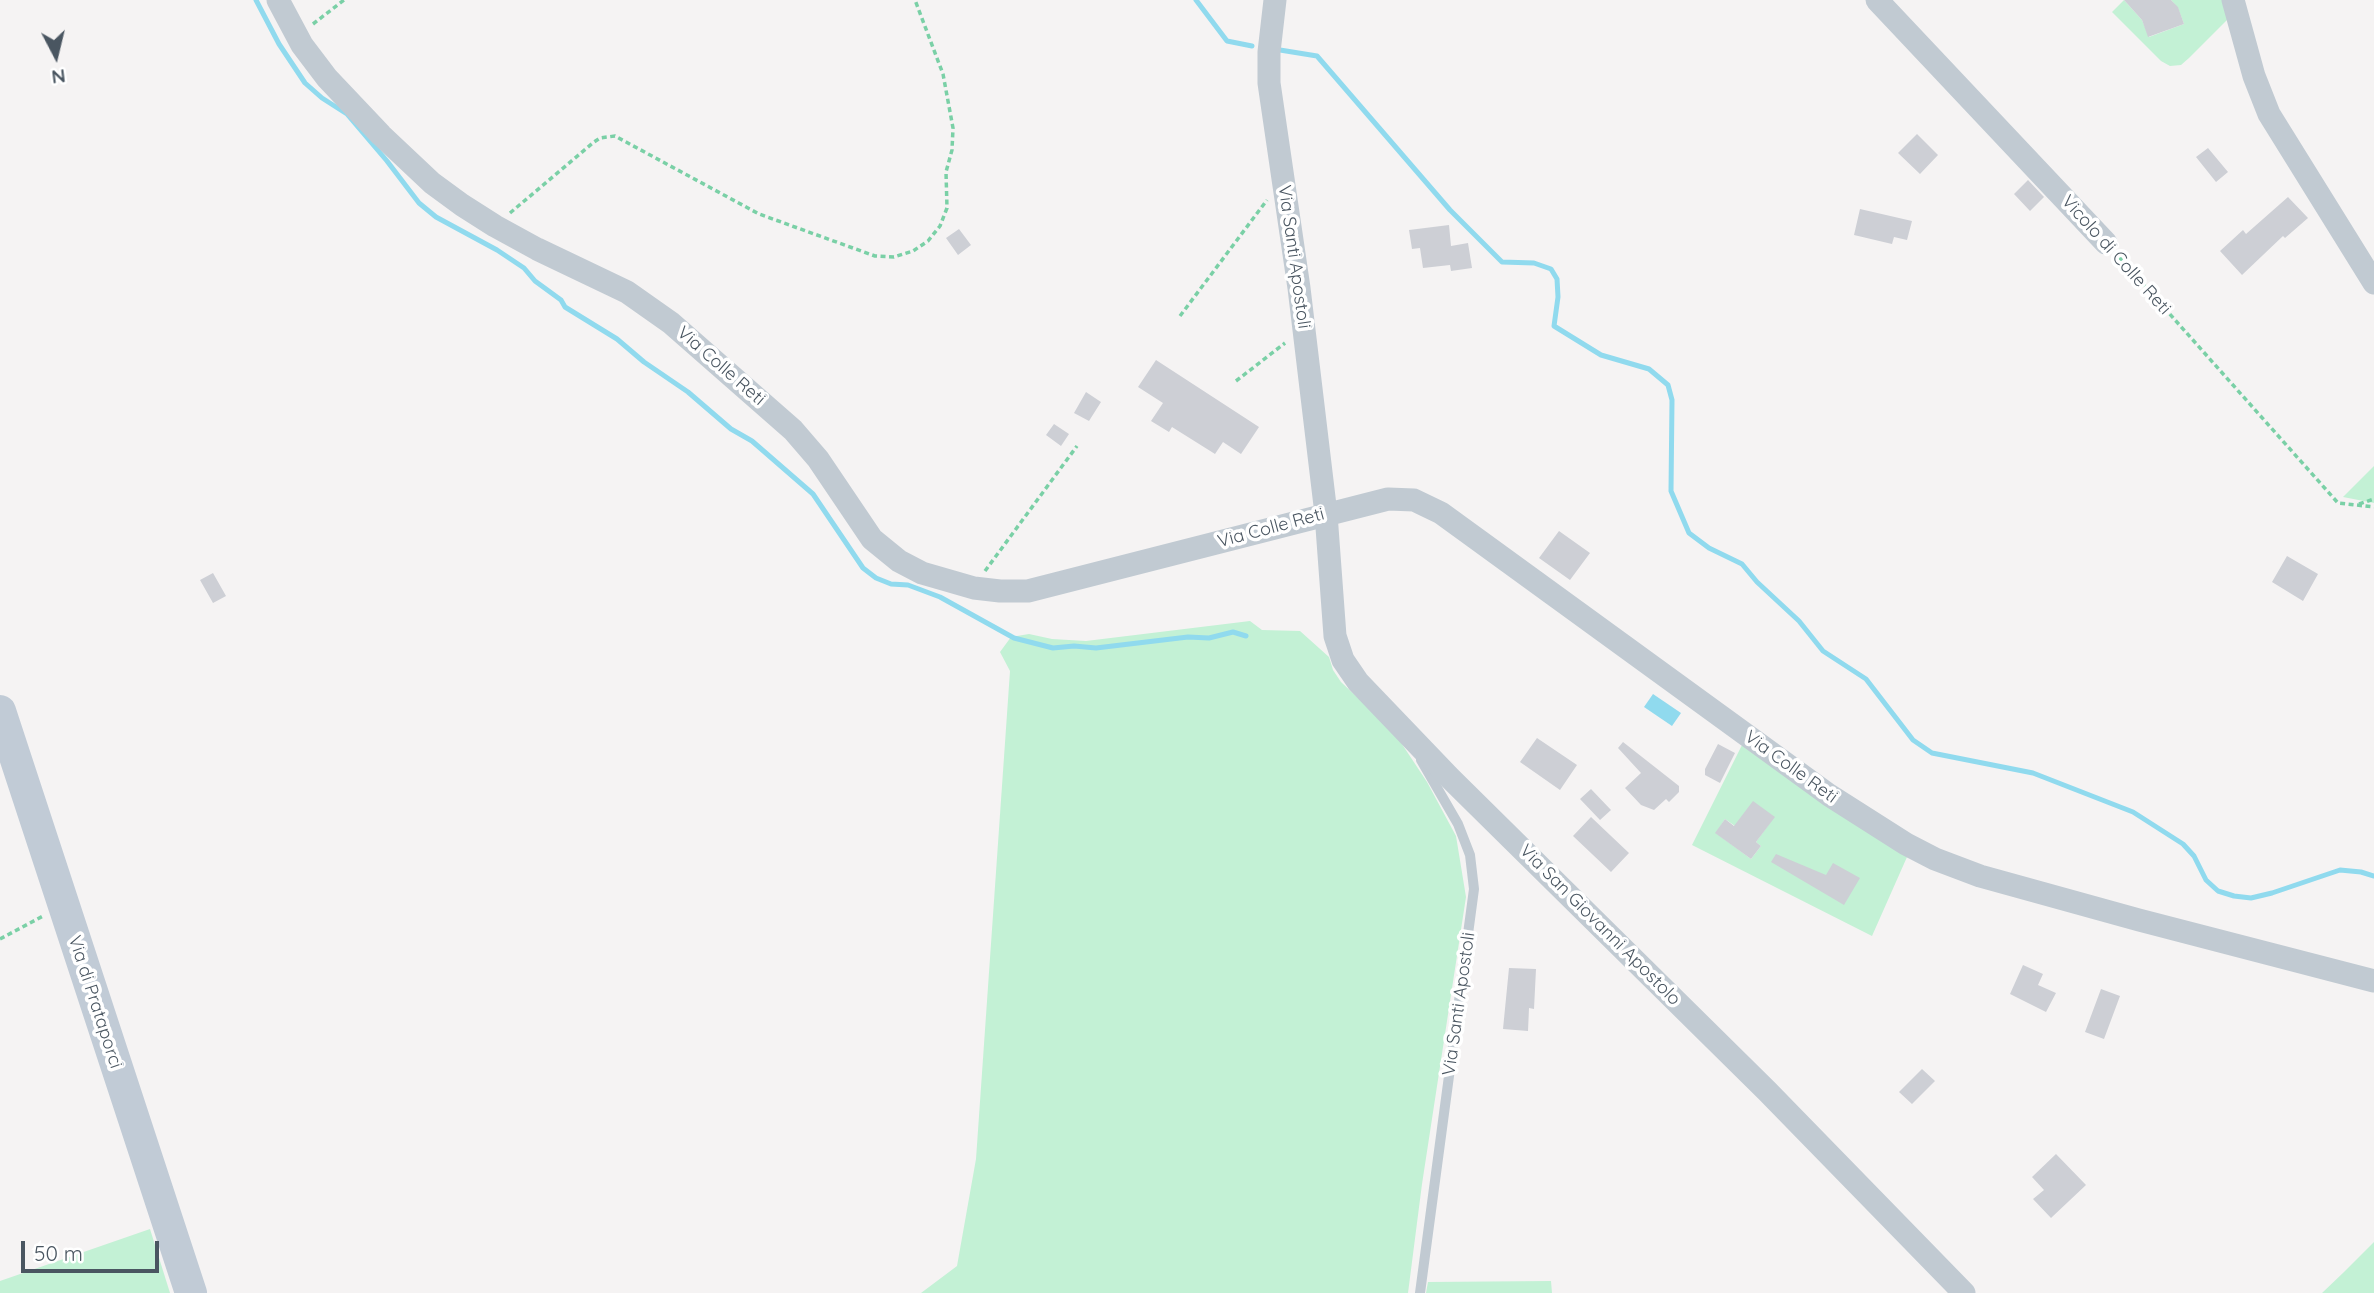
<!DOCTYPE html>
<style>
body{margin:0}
#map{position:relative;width:2374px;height:1293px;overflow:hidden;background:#f5f3f3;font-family:Quicksand,sans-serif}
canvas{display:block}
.north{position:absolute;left:21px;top:21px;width:70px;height:70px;-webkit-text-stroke:5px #fff;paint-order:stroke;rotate:173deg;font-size:19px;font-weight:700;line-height:28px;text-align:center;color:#4a5661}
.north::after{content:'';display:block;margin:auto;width:24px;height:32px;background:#4a5661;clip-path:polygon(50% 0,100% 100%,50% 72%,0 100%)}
.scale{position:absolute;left:21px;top:1241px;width:138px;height:32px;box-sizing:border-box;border:4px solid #4a5661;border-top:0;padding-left:9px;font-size:21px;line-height:24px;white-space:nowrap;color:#4a5661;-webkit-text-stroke:5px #fff;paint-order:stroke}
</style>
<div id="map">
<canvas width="2374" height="1293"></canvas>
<div class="north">N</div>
<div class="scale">50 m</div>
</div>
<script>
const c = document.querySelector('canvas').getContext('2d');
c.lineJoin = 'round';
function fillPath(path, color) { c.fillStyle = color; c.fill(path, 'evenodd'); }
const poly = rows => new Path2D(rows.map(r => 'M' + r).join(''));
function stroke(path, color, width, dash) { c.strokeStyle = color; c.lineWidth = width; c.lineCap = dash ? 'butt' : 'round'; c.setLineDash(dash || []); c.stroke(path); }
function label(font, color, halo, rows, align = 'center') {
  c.font = font + ' Quicksand,sans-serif'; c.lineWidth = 7; c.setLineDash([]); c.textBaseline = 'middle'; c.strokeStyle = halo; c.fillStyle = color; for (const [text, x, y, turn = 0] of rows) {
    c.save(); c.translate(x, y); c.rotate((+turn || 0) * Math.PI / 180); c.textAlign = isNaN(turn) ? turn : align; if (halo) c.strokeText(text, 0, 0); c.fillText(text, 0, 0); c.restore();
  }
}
fillPath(poly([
 [2124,0,2142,20,2149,37,2184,24,2178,8,2171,0,2224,0,2230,17,2189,58,2181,65,2170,66,2161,61,2112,12],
 [2374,466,2374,503,2343,497],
 [1250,621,1262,630,1300,631,1329,657,1333,670,1341,682,1394,732,1427,782,1456,836,1466,897,1422,1184,1408,1293,921,1293,957,1266,976,1159,1010,671,1000,652,1011,637,1029,634,1052,639,1086,641],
 [1743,743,1907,857,1872,936,1692,845],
 [1774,817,1756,842,1761,846,1751,859,1716,833,1725,819,1735,826],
 [150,1229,170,1293,0,1293,0,1281],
 [2374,1242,2374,1293,2322,1293,2344,1272],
 [1551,1281,1552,1293,1426,1293,1428,1282]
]), '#c3f1d5');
fillPath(poly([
 [1653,694,1681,713,1672,726,1644,707]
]), '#90daee');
stroke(poly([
 [256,0,279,44,305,83,322,98,347,114,387,161,419,203,436,217,497,250,524,268,535,281,561,300,565,307,617,339,644,362,688,392,731,429,752,441,813,494,863,568,876,578,891,584,908,585,940,597,1014,638,1053,648,1074,646,1096,648,1188,637,1209,638,1233,632,1246,636],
 [1196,0,1227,41,1252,46],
 [1280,50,1317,56,1450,210,1502,262,1534,263,1551,269,1557,279,1558,297,1554,326,1601,355,1649,369,1668,385,1672,400,1671,491,1689,533,1709,548,1742,564,1757,582,1799,621,1823,651,1866,679,1913,740,1932,753,2033,773,2133,812,2183,844,2194,856,2206,880,2218,891,2234,896,2251,898,2272,893,2340,870,2361,872,2374,876]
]), '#90daee', 5);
fillPath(poly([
 [2124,0,2171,0,2178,7,2184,24,2148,37,2142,20],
 [1917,134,1938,155,1920,174,1898,153],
 [2208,148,2228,172,2216,182,2196,157],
 [2028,180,2044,197,2030,211,2014,194],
 [2288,197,2308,218,2285,238,2283,236,2242,275,2220,251,2243,230,2246,234],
 [1860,209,1912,221,1907,240,1894,237,1892,244,1854,235],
 [1449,225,1451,246,1468,243,1472,268,1451,271,1450,265,1423,268,1420,248,1412,249,1409,230],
 [959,229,971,245,958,255,946,238],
 [1156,360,1259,427,1241,454,1223,442,1215,454,1172,427,1169,432,1151,421,1163,403,1138,387],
 [1086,392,1101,402,1089,421,1074,413],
 [1054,424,1069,434,1061,446,1046,435],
 [1559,531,1590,553,1570,580,1539,558],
 [2287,556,2318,574,2303,601,2272,582],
 [213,573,226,596,213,603,200,580],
 [1537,738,1577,765,1560,790,1520,762],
 [1623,742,1679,786,1679,792,1669,802,1666,799,1654,810,1641,805,1625,788,1641,773,1618,748],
 [1718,744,1735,753,1720,783,1705,775,1705,769],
 [1591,789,1611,810,1600,820,1580,799],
 [1753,801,1775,817,1756,842,1761,846,1751,859,1715,833,1725,819,1734,826],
 [1591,817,1629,853,1611,872,1573,836],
 [1776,854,1826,875,1833,863,1860,878,1844,905,1771,862],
 [2023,965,2043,974,2038,985,2056,993,2046,1012,2010,994],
 [1509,968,1536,969,1534,1009,1529,1008,1528,1031,1503,1029],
 [2101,989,2120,996,2104,1039,2085,1032],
 [1922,1069,1935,1081,1912,1104,1899,1092],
 [2056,1154,2086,1185,2051,1218,2033,1199,2044,1190,2032,1177]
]), '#cdcfd5');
stroke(poly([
 [313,24,344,0],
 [510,213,594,142,600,138,615,136,759,214,875,256,894,257,913,251,928,241,940,226,947,208,946,172,952,150,953,128,943,74,915,0],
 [2119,257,2338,503,2374,507],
 [1180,316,1267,200],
 [1236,381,1285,343],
 [2359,504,2374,499],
 [985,571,1077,446],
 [0,939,43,916]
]), '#7ad0a6', 3.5, [5, 3.5]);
stroke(poly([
 [1420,1293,1474,889,1470,855,1458,824,1421,760]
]), '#c1cad2', 10);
stroke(poly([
 [278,0,302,45,327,78,381,135,432,183,462,205,495,226,537,249,627,292,671,323,793,430,818,459,872,539,899,561,922,573,974,588,1000,591,1028,591,1388,499,1414,500,1441,513,1829,795,1906,844,1935,859,1980,876,2139,920,2374,981],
 [1275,0,1269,52,1269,83,1299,288,1326,514,1335,636,1343,660,1358,682,1450,778,1767,1091,1964,1293],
 [1877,0,2106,243],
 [2233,0,2254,76,2269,114,2374,283]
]), '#c1cad2', 23);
stroke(poly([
 [0,711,191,1293]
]), '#c1cbd6', 32);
label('18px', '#4a5661', '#fff', [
 ["Vicolo di Colle Reti",2116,255,48],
 ["Via Santi Apostoli",1294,257,82],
 ["Via Colle Reti",721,366,41],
 ["Via Colle Reti",1271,528,-15],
 ["Via Colle Reti",1791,767,36],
 ["Via San Giovanni Apostolo",1600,925,45],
 ["Via di Prataporci",95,1002,72],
 ["Via Santi Apostoli",1459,1004,-82]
]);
</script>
